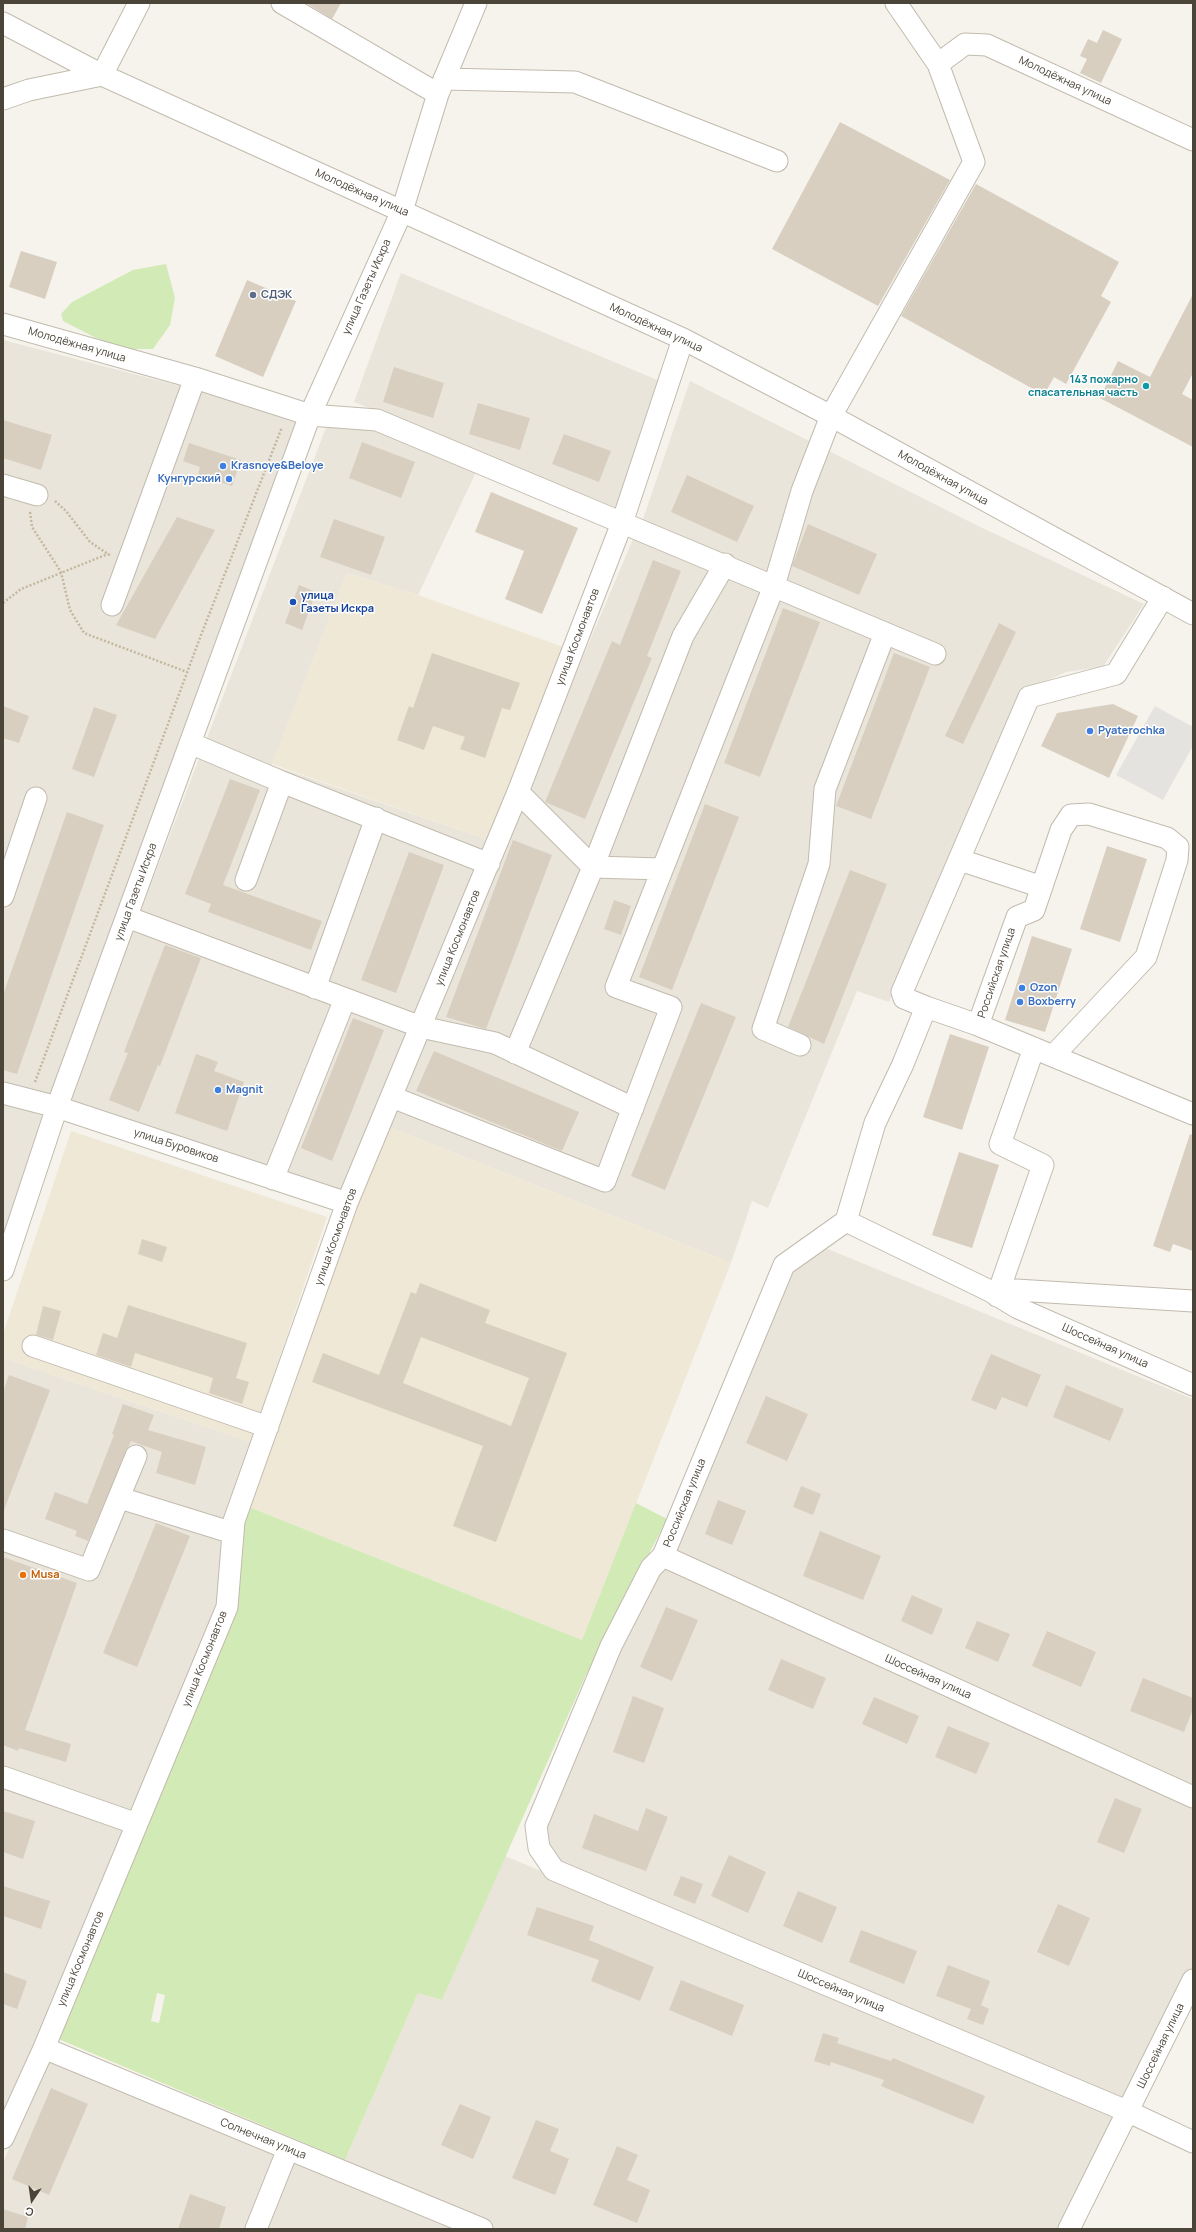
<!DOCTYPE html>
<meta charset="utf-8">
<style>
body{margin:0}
#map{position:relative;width:1196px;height:2232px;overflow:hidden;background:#f6f3ec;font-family:Manrope,sans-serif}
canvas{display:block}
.frame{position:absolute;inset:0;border:4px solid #4b4439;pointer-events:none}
.north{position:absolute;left:12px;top:2180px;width:40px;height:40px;-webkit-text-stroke:3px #fff;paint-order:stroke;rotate:193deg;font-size:11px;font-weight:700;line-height:16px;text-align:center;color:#4b4439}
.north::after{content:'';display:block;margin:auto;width:14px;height:18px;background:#4b4439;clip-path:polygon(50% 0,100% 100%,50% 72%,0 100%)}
</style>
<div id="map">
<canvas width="1196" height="2232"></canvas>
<div class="frame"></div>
<div class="north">С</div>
</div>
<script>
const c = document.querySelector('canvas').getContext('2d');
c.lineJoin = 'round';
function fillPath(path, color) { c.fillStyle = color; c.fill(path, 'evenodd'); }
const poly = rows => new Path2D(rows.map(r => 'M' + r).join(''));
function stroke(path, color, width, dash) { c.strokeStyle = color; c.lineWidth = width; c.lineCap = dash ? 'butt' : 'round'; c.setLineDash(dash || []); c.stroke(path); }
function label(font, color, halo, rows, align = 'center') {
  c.font = font + ' Manrope,sans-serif'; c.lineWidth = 3; c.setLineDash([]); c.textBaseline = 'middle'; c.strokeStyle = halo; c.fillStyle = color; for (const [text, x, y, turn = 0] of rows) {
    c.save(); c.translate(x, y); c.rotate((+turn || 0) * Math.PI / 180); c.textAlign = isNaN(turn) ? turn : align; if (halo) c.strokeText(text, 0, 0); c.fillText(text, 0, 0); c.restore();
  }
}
fillPath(poly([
 [401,273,667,384,625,511,354,402],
 [3,340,303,418,54,1103,3,1089],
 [690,381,974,524,1144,604,1103,667,1066,672,1019,693,889,1002,857,991,768,1208,752,1201,731,1263,384,1125,636,532,641,525],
 [327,425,375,427,477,470,418,595,347,573,272,765,494,842,345,1198,67,1103],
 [3,1099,51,1112,3,1234],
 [801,1238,1193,1399,1193,1794,668,1554],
 [3,1358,251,1442,220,1604,3,2118],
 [664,1563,1193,1801,1193,1975,1128,2110,558,1865,540,1825,614,1652],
 [505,1856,1121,2113,1061,2229,495,2229,345,2160,418,1993,442,2000],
 [46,2057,281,2152,250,2229,3,2229,3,2163],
 [292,2156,468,2229,263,2229]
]), '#eae5da');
fillPath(poly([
 [347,573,418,595,569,649,494,842,272,764],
 [384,1125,731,1263,582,1640,249,1507,336,1267],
 [71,1131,327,1217,251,1442,3,1358,3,1334]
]), '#efe8d6');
fillPath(poly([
 [166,264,175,298,170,325,153,349,126,349,96,338,63,321,61,314,72,302,133,270],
 [636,1503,667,1519,585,1677,442,2000,418,1993,345,2160,56,2038,174,1747,239,1534,249,1507,582,1640],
 [157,1993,165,1995,159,2023,151,2021]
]), '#d2eab5');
fillPath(poly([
 [1155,706,1193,727,1193,746,1163,800,1116,775]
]), '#e5e3e0');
fillPath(poly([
 [306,3,341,3,332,19],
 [1103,30,1122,39,1101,83,1080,73,1087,59,1080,56,1088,39,1097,43],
 [840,122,950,180,878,306,772,249],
 [976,184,1119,262,1101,296,1111,302,1066,384,1054,377,1044,395,901,316],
 [21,251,57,262,45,299,9,287],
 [247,280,296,301,263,377,215,356],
 [1193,294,1193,373,1182,394,1193,400,1193,447,1100,398,1118,361,1150,377],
 [394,367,444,383,433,418,383,402],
 [478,403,530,418,520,450,469,434],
 [3,420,52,435,41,470,3,458],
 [564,434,611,451,599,482,552,464],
 [362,442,415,462,401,498,349,478],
 [189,443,241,460,232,486,198,475,200,467,183,461],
 [687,475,754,506,737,542,671,512],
 [491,492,578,528,542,614,505,599,524,551,475,532],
 [177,517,215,530,155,639,116,625],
 [334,519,385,537,371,575,320,557],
 [808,524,877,554,859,595,792,566],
 [653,560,681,571,647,656,652,658,585,819,545,802,612,641,620,645],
 [299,585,316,592,302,630,285,623],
 [783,608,820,622,760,777,724,763],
 [999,623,1016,632,963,744,945,736],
 [432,653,520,683,510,710,502,708,485,758,460,749,465,737,433,726,424,750,397,740,409,706,413,708],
 [894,653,930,667,871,819,836,806],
 [1113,704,1138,716,1109,778,1041,746,1057,713],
 [3,706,29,716,19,743,3,738],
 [94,707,117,715,94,777,72,769],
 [230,779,260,790,223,885,322,921,311,950,208,912,211,904,185,894],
 [705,804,739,817,672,990,639,977],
 [67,812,104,825,17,1074,3,1070,3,995],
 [513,840,552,855,486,1029,446,1017],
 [1107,846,1147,859,1120,942,1080,929],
 [409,852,444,865,396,993,361,980],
 [850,870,887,884,824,1044,788,1027],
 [614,900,631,906,621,935,604,929],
 [1032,936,1072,949,1045,1032,1005,1020],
 [165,945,201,958,160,1066,158,1065,139,1112,109,1100,128,1053,124,1052],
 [701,1003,736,1017,665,1190,631,1176],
 [353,1018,384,1030,332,1161,301,1148],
 [950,1034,989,1047,962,1130,923,1117],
 [434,1051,579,1112,562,1151,416,1091],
 [196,1054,218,1062,214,1071,244,1082,227,1131,175,1113],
 [1190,1134,1193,1135,1193,1251,1173,1244,1170,1252,1153,1246],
 [959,1152,999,1165,972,1248,932,1235],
 [142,1239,167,1247,162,1262,138,1254],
 [420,1283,490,1310,485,1323,567,1353,496,1542,453,1526,483,1446,312,1382,323,1353,379,1375,411,1292,416,1294],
 [421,1337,529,1378,511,1426,403,1383],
 [128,1305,247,1343,236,1378,249,1382,242,1404,209,1393,213,1378,135,1353,131,1367,96,1355,103,1333,117,1338],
 [43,1306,61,1311,53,1340,36,1335],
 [991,1354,1041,1375,1027,1407,1002,1397,996,1410,971,1400],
 [9,1375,50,1390,4,1510,3,1392],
 [1066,1385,1124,1409,1110,1441,1053,1417],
 [766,1396,808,1414,787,1461,746,1443],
 [123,1404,154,1415,148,1430,206,1447,195,1485,156,1473,162,1452,131,1441,88,1541,75,1536,77,1531,45,1519,55,1492,87,1504,114,1435,112,1434],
 [801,1486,821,1494,813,1515,793,1507],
 [718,1500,746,1511,732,1545,705,1534],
 [156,1523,190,1536,137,1667,103,1653],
 [820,1531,881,1556,863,1600,803,1576],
 [3,1557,77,1583,25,1730,71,1744,66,1762,19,1748,18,1751,3,1745],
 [912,1595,943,1609,932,1635,901,1621],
 [666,1607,698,1620,672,1681,640,1667],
 [977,1621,1010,1634,998,1662,965,1648],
 [1047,1631,1096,1652,1081,1687,1032,1666],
 [781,1659,826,1678,813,1709,768,1690],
 [1143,1678,1193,1698,1193,1709,1184,1732,1130,1711],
 [633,1696,664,1708,644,1763,613,1752],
 [874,1697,919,1716,907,1744,862,1724],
 [948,1726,990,1743,976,1774,935,1757],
 [1115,1798,1142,1809,1124,1853,1097,1842],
 [646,1808,668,1817,646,1871,582,1848,594,1814,638,1831],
 [3,1811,35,1821,23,1859,3,1852],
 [729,1855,766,1872,748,1913,711,1896],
 [681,1876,703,1884,695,1904,673,1895],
 [3,1886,50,1901,41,1929,3,1916],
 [798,1891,837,1907,822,1943,783,1926],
 [1058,1904,1090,1918,1069,1966,1037,1952],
 [537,1907,594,1926,589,1940,654,1967,640,2001,591,1981,599,1960,527,1935],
 [861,1930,917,1951,904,1984,849,1962],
 [948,1965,990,1981,981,2005,989,2009,983,2025,967,2019,971,2009,936,1996],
 [3,1972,27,1981,17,2009,3,2004],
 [681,1980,744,2005,732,2036,669,2010],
 [823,2033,839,2038,837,2043,891,2061,893,2058,985,2096,973,2124,881,2086,884,2080,831,2062,830,2066,814,2061],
 [51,2088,88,2104,49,2195,12,2179],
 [460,2104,491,2117,473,2159,441,2145],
 [536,2120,559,2129,550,2151,569,2159,555,2195,512,2178],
 [617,2146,638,2155,627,2180,650,2190,637,2223,593,2205],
 [190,2194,226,2207,219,2229,178,2229],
 [3,2209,28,2217,25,2229,3,2229]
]), '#d8cfc1');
const minor = poly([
 [282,3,438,94],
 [3,23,102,75,683,339,831,416,1193,614],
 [938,64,965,44,987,45,1193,140],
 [102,75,139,3],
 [444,79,575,82,777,161],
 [3,99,29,90,102,75],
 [3,324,195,378,310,415,377,420,935,654],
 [3,485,37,495],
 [112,605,195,378],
 [190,743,282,782,489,864],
 [518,792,593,867,662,869],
 [960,860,1042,887],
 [246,880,282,782],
 [3,896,36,798],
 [127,917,421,1027,495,1043,633,1108],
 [315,988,376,818],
 [926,1007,903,1064,875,1123,846,1221,990,1291,1018,1308,1193,1385],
 [978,1025,1193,1114],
 [800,1045,763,1029,819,864,825,789,885,633],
 [1034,1048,1000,1144,1043,1165,997,1296,1016,1290,1193,1301],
 [515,1053,593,867,683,636,725,564],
 [1053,1056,1146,957,1177,860,1178,847,1167,838,1089,814,1071,815,1061,830,1034,910,1017,917,978,1025,926,1007,904,998,902,992,1029,697,1116,674,1163,597],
 [3,1093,57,1107,347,1203],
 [392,1097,605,1181,671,1007,616,987,774,586,802,491,831,416,974,162,938,64,896,3],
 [273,1179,345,999],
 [846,1221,784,1265,663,1556,651,1568,611,1646,536,1826,539,1848,554,1870,1129,2112,1193,2142],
 [3,1270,57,1107,310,415,402,211,438,94,476,3],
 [33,1346,268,1427],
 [120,1498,233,1533],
 [3,1540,89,1570,136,1456],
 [663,1556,1193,1797],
 [3,1777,137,1824],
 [44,2048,482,2229],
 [3,2138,44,2048,227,1607,234,1521,347,1203,518,792,622,523,683,339],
 [256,2229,288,2149],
 [1069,2229,1193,1980]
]);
stroke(minor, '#c2bbae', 23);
stroke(poly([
 [55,501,66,511,90,542,111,556],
 [30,512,32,527,61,572,70,610,84,633,187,672],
 [3,603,21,589,108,554],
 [35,1082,198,643,282,427]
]), '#c4b79f', 2.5, [2, 2]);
stroke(minor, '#fff', 21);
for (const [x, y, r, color] of [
 [253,295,4,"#5c6f8a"],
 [1146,386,4,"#0f9aa8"],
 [223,466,4,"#3f7fe0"],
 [229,479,4,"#3f7fe0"],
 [293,602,4,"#1a4fb4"],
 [1090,731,4,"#3f7fe0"],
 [1022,988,4,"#3f7fe0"],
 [1020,1002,4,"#3f7fe0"],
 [218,1090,4,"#3f7fe0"],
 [23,1575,4,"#e8710a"]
]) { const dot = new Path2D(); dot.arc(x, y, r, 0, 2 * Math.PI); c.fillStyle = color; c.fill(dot); stroke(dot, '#fff', 1.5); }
label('11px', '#4b4439', '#fff', [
 ["Молодёжная улица",1065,81,25],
 ["Молодёжная улица",362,193,24],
 ["улица Газеты Искра",367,287,-66],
 ["Молодёжная улица",656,328,25],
 ["Молодёжная улица",77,345,16],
 ["Молодёжная улица",943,478,29],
 ["улица Космонавтов",578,637,-69],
 ["улица Газеты Искра",136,892,-70],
 ["улица Космонавтов",458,938,-68],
 ["Российская улица",997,973,-71],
 ["улица Буровиков",176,1146,18],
 ["улица Космонавтов",336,1237,-70],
 ["Шоссейная улица",1105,1346,24],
 ["Российская улица",685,1503,-68],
 ["улица Космонавтов",205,1659,-68],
 ["Шоссейная улица",928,1677,24],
 ["улица Космонавтов",81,1959,-67],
 ["Шоссейная улица",841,1991,23],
 ["Шоссейная улица",1161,2046,-64],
 ["Солнечная улица",263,2139,22]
]);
label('bold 11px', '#4e5e75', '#fff', [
 ["СДЭК",261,295]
], 'left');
label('bold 11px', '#0d838f', '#fff', [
 ["143 пожарно",1138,380],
 ["спасательная часть",1138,393]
], 'right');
label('bold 11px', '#366cbe', '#fff', [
 ["Krasnoye&Beloye",231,466],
 ["Кунгурский",221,479,"right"],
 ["Pyaterochka",1098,731],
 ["Ozon",1030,988],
 ["Boxberry",1028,1002],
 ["Magnit",226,1090]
], 'left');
label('bold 11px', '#164399', '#fff', [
 ["улица",301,596],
 ["Газеты Искра",301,609]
], 'left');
label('bold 11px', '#c56008', '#fff', [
 ["Musa",31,1575]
], 'left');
</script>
